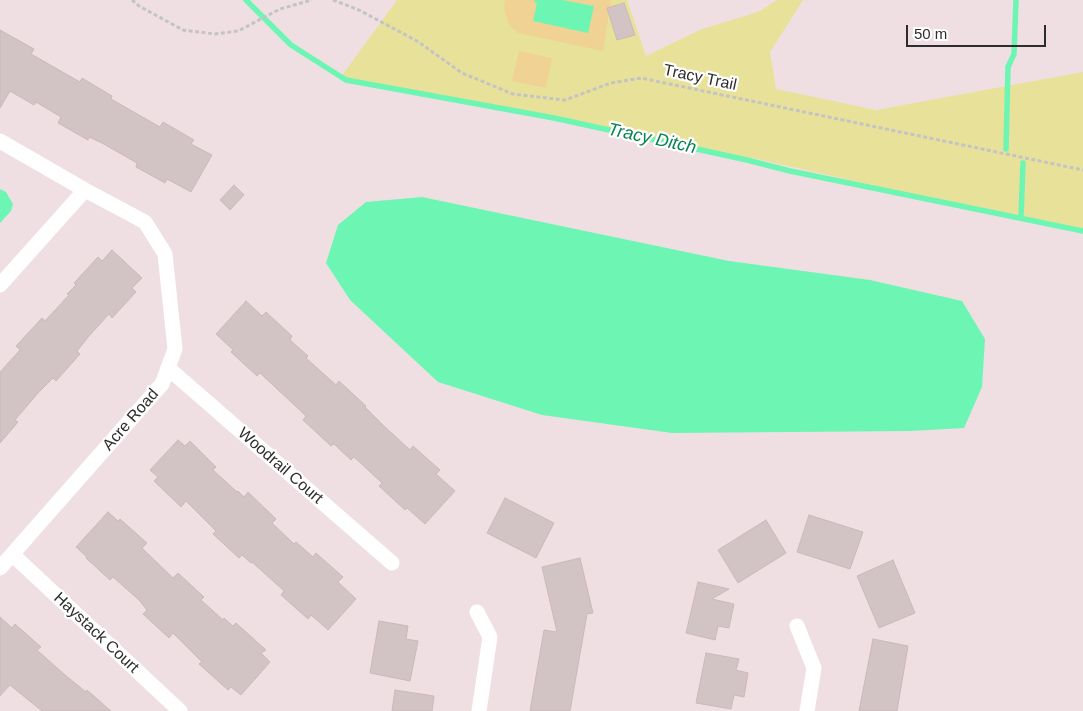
<!DOCTYPE html>
<style>
body{margin:0}
#map{position:relative;width:1083px;height:711px;overflow:hidden;background:#efdfe2;font-family:Arial,sans-serif}
canvas{display:block}
.scale{position:absolute;left:906px;top:25px;width:140px;height:22px;box-sizing:border-box;border:2px solid #2d2d2d;border-top:0;padding-left:6px;font-size:15px;line-height:18px;white-space:nowrap;color:#2d2d2d;-webkit-text-stroke:4px #fff;paint-order:stroke}
</style>
<div id="map">
<canvas width="1083" height="711"></canvas>
<div class="scale">50 m</div>
</div>
<script>
const c = document.querySelector('canvas').getContext('2d');
c.lineJoin = 'round';
function fillPath(path, color) { c.fillStyle = color; c.fill(path, 'evenodd'); }
const poly = rows => new Path2D(rows.map(r => 'M' + r).join(''));
function stroke(path, color, width, dash) { c.strokeStyle = color; c.lineWidth = width; c.lineCap = dash ? 'butt' : 'round'; c.setLineDash(dash || []); c.stroke(path); }
function label(font, color, halo, rows, align = 'center') {
  c.font = font + ' Arial,sans-serif'; c.lineWidth = 4.5; c.setLineDash([]); c.textBaseline = 'middle'; c.strokeStyle = halo; c.fillStyle = color; for (const [text, x, y, turn = 0] of rows) {
    c.save(); c.translate(x, y); c.rotate((+turn || 0) * Math.PI / 180); c.textAlign = isNaN(turn) ? turn : align; if (halo) c.strokeText(text, 0, 0); c.fillText(text, 0, 0); c.restore();
  }
}
fillPath(poly([
 [397,0,627,0,646,56,702,29,758,12,777,0,803,0,770,52,776,89,876,110,1083,72,1083,233,753,158,747,160,554,118,346,80,343,74]
]), '#e8e199');
fillPath(poly([
 [505,0,611,0,603,51,518,33,510,26,507,19,504,8],
 [519,51,552,58,546,88,512,81]
]), '#efd294');
fillPath(poly([
 [535,0,562,0,594,6,588,33,533,21,537,3,534,2],
 [0,189,6,192,13,204,11,211,0,223],
 [422,197,729,261,870,280,962,301,985,339,982,387,964,428,911,431,672,433,542,415,438,382,350,300,326,263,338,225,366,202]
]), '#6df5b4');
stroke(poly([
 [246,0,291,45,346,80,554,118,747,160,790,171,1083,231],
 [1006,149,1008,67,1014,54,1016,0],
 [1021,218,1023,163]
]), '#6df5b4', 5.5);
const building = poly([
 [624,3,635,35,617,40,607,8,624,3],
 [0,30,34,49,31,54,80,82,82,78,112,96,111,99,160,127,163,122,194,140,191,144,212,155,191,192,167,179,165,183,136,167,137,163,102,143,89,137,88,140,58,123,61,117,36,102,34,105,10,91,0,108,0,30],
 [234,185,244,195,230,210,220,200,234,185],
 [112,250,142,278,132,288,136,292,112,318,109,314,89,336,77,351,80,354,56,381,53,378,38,393,15,420,18,422,0,443,0,372,20,350,16,346,42,318,45,321,69,295,67,294,76,285,74,283,98,257,102,261,112,250],
 [246,301,262,316,266,312,292,336,290,340,308,356,306,358,336,385,339,381,366,406,365,407,383,425,410,450,413,446,440,470,436,474,455,491,425,524,407,508,405,510,379,486,382,483,354,457,351,460,334,444,331,446,303,420,306,416,260,373,257,376,231,352,233,350,216,334,246,301],
 [178,440,185,446,190,441,216,467,213,470,237,492,238,491,244,497,248,492,276,519,272,523,294,544,296,542,313,557,316,553,343,577,338,582,356,599,328,630,311,615,308,619,281,595,284,591,252,562,251,563,242,555,239,558,213,534,216,531,186,501,181,507,154,481,158,477,150,470,178,440],
 [505,498,554,523,536,558,487,533,505,498],
 [108,512,118,521,120,519,147,543,142,548,173,578,178,573,204,597,201,600,223,620,224,618,233,626,236,623,266,650,261,653,270,662,241,695,231,687,228,690,199,664,202,662,173,633,169,638,143,614,147,610,139,600,113,577,110,580,86,558,87,557,76,547,108,512],
 [809,515,863,532,850,569,797,552,809,515],
 [766,520,786,553,738,583,718,550,766,520],
 [580,558,593,613,587,614,570,711,530,711,544,630,557,632,542,567,580,558],
 [893,560,915,613,879,628,857,576,893,560],
 [698,582,729,589,712,599,734,604,729,628,718,626,715,640,686,633,698,582],
 [0,617,12,628,15,624,41,647,37,650,65,675,86,692,87,690,111,711,42,711,10,685,0,696,0,617],
 [379,621,408,626,406,639,418,641,410,681,370,673,379,621],
 [873,639,908,646,897,711,859,711,873,639],
 [706,653,739,659,736,670,748,673,744,697,734,695,731,709,696,703,706,653],
 [395,690,434,696,432,711,392,711,395,690]
]);
fillPath(building, '#d2c3c5');
stroke(building, '#cbb8ba', 1);
stroke(poly([
 [132,0,139,6,183,30,215,34,238,31,280,9,312,0],
 [333,0,359,10,417,41,462,73,513,94,565,100,611,83,641,78,1083,170]
]), '#c4c4c4', 3, [4, 2.5]);
stroke(poly([
 [0,141,85,190,145,222,165,254,175,349,162,384,0,568],
 [0,285,85,190],
 [168,368,392,563],
 [13,555,180,711],
 [477,612,490,637,479,711],
 [797,626,814,668,807,711]
]), '#fff', 15);
label('16px', '#2d2d2d', '#fff', [
 ["Tracy Trail",700,78,12],
 ["Acre Road",131,420,-49],
 ["Woodrail Court",280,466,41],
 ["Haystack Court",96,633,43]
]);
label('italic 18px', '#098252', '#fff', [
 ["Tracy Ditch",652,139,12]
]);
</script>
